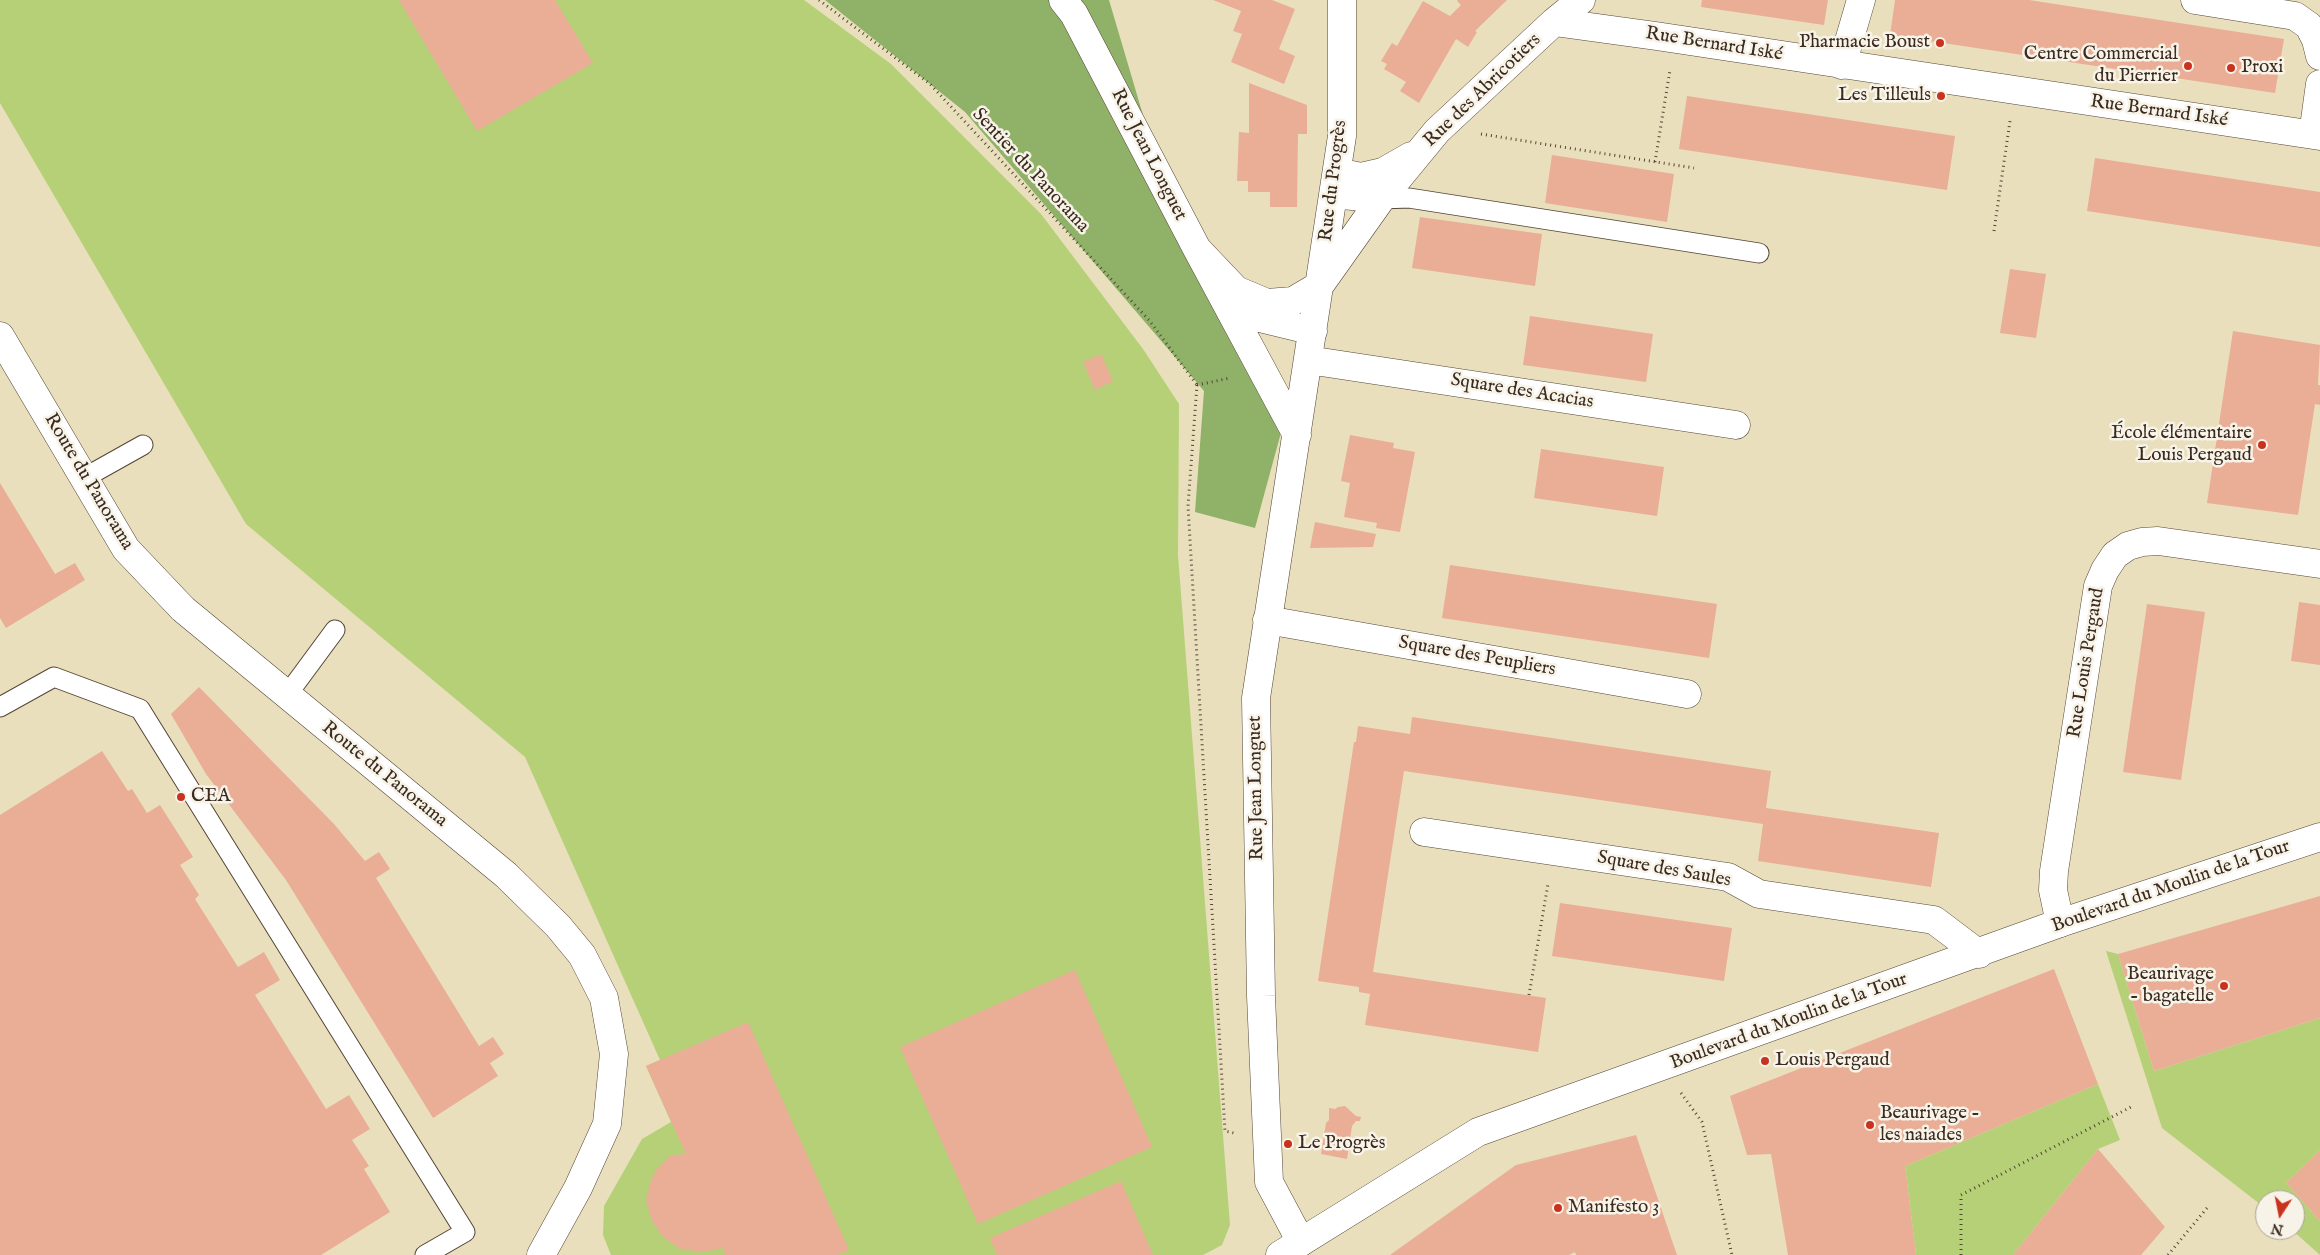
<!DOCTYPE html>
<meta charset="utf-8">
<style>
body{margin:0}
#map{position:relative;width:2320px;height:1255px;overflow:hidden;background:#e9dfbc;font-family:"IM FELL English",serif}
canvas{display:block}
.north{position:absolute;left:2255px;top:1190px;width:50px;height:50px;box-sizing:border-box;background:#f7f3e8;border:1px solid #aca397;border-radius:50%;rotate:191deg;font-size:14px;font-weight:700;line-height:20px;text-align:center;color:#3b2a1e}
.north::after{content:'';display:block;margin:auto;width:18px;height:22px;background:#c8321e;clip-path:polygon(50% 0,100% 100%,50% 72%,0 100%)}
</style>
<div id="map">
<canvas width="2320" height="1255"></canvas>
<div class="north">N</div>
</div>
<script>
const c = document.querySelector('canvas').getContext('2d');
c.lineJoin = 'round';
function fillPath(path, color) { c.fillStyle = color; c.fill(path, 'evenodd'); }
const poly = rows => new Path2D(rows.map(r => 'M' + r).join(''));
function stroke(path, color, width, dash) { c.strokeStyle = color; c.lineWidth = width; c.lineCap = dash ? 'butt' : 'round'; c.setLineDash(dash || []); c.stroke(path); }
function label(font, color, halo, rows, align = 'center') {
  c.font = font + ' "IM FELL English",serif'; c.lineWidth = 5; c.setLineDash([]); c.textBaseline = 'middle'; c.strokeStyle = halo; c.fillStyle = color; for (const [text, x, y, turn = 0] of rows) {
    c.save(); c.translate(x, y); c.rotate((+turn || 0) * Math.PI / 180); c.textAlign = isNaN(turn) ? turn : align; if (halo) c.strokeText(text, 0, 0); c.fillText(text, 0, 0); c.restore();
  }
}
fillPath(poly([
 [0,0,804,0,891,64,1041,214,1143,349,1179,404,1178,555,1230,1225,1222,1245,1203,1255,611,1255,603,1235,604,1206,642,1139,671,1122,646,1066,660,1060,525,757,246,524,0,103],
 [2106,951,2118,954,2154,1071,2320,1018,2320,1150,2286,1183,2320,1221,2320,1255,2292,1230,2295,1230,2295,1200,2265,1200,2265,1208,2162,1128],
 [2098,1084,2120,1140,2098,1149,2013,1255,1916,1255,1905,1166]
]), '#b5d077');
fillPath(poly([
 [825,0,1109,0,1174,220,1282,429,1255,528,1195,512,1204,391,965,112]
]), '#90b268');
fillPath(poly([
 [399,0,555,0,593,63,477,131],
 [1213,0,1272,0,1295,9,1279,49,1295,56,1284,84,1231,62,1242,34,1233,31,1241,11],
 [1458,0,1507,0,1475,31,1477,32,1468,47,1456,39,1419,103,1400,91,1406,82,1384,69,1387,64,1381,61,1392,43,1397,46,1423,1,1450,16,1461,5,1457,1],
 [1702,0,1828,0,1824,25,1701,7],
 [1895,0,2029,0,2284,39,2275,93,1890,35],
 [1249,83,1307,105,1307,134,1298,134,1297,207,1270,207,1270,192,1248,192,1248,181,1237,181,1239,132,1249,133],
 [1687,96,1955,136,1947,190,1679,149],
 [1552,155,1674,174,1667,222,1545,203],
 [2095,158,2320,192,2320,247,2087,211],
 [1420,217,1542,234,1535,286,1412,268],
 [2010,269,2046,274,2036,338,2000,333],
 [1530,316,1653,334,1646,382,1523,365],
 [2233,331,2320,345,2318,385,2320,385,2320,405,2315,404,2298,515,2207,503],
 [1101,354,1113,381,1095,390,1083,362],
 [1350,435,1394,443,1393,448,1415,452,1400,532,1376,528,1377,523,1344,517,1350,483,1341,481],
 [1541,449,1664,467,1657,516,1534,498],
 [0,483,55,574,75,563,85,580,6,628,0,618],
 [1315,522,1376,534,1373,547,1310,548],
 [1450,565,1717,604,1709,658,1442,618],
 [2299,602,2320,605,2320,665,2291,661],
 [2147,604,2205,612,2181,780,2123,772],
 [199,687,334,824,365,861,379,852,390,869,376,878,479,1046,493,1037,504,1054,490,1063,498,1076,433,1118,286,880,206,774,171,714],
 [1412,717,1771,771,1766,808,1939,833,1931,887,1758,861,1763,824,1404,771,1373,972,1546,998,1538,1052,1365,1025,1370,994,1359,992,1359,987,1318,981,1354,742,1356,742,1358,726,1410,734],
 [102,751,128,791,132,789,147,813,160,805,193,857,180,865,199,895,195,899,238,967,264,952,280,980,255,995,326,1109,349,1095,370,1129,352,1140,369,1166,364,1169,390,1212,321,1255,0,1255,0,815],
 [2320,896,2320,1018,2154,1071,2118,954],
 [1560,903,1732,928,1724,981,1552,956],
 [2054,969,2098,1084,1905,1166,1916,1255,1788,1255,1771,1154,1747,1155,1730,1096],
 [1075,970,1152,1147,978,1224,900,1047],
 [748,1022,849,1250,838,1255,726,1255,723,1248,702,1252,681,1249,664,1238,652,1221,646,1200,651,1180,656,1170,671,1155,686,1154,646,1066],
 [1345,1106,1356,1116,1361,1117,1360,1121,1356,1121,1352,1126,1347,1159,1321,1154,1326,1123,1329,1120,1329,1108,1335,1109,1338,1107],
 [1636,1135,1677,1255,1576,1255,1575,1252,1569,1255,1390,1255,1516,1165],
 [2098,1149,2165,1227,2141,1255,2013,1255],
 [2320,1150,2320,1221,2286,1183],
 [1121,1181,1153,1255,997,1255,990,1238]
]), '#e9ae95');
const service = poly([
 [1381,199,1409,198,1759,253],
 [84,478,143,445],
 [287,695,335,630],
 [0,707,54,677,140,709,465,1232,425,1255]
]);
const minor = poly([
 [1063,0,1074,14,1197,249,1297,435],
 [2195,0,2295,16,2309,26,2316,40,2320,56],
 [1554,22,1656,36,2320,136],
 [1842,65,1861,0],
 [2313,135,2320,84],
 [1337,172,1361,177,1383,172,1411,156],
 [1334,194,1381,199],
 [1197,249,1236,290,1267,303,1293,301,1320,285,1381,199,1437,131,1554,22,1581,0],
 [1239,313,1313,331],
 [0,336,126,549,183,609,506,875,558,926,582,955,604,998,614,1054,607,1124,578,1188,541,1255],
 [1308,360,1736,425],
 [1267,620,1687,694],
 [1424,832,1728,877,1759,894,1934,920,1979,954],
 [2060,923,2053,890,2054,871,2098,586,2105,570,2115,555,2128,546,2142,542,2158,541,2320,564],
 [1301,1242,1269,1182,1261,996,1256,698,1342,136,1342,0]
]);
const tertiary = poly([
 [1280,1255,1478,1132,2060,923,2320,837]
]);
stroke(service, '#554536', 21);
stroke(minor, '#554536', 29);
stroke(tertiary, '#554536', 29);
stroke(poly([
 [819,0,930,84,1149,320,1197,385],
 [1481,134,1694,168],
 [1655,162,1670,70],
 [1994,231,2010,121],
 [1197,385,1188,506,1225,1131,1234,1133],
 [1197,385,1230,378],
 [1529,995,1548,884],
 [1681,1093,1702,1122,1732,1255],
 [1961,1255,1961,1195,2131,1107],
 [2168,1255,2207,1208]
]), '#554536', 3, [1, 4]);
stroke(service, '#fff', 19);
stroke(minor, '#fff', 28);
stroke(tertiary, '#fff', 28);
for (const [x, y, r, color] of [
 [1940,43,5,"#c8321e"],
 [2188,66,5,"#c8321e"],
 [2231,68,5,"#c8321e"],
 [1941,96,5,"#c8321e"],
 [2262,445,5,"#c8321e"],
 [181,797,5,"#c8321e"],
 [2224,986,5,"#c8321e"],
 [1765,1061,5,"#c8321e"],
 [1870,1125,5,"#c8321e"],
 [1288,1144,5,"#c8321e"],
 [1558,1208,5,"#c8321e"]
]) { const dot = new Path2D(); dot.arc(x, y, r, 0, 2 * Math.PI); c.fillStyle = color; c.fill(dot); stroke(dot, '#f7f3e8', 2); }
label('19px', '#3b2a1e', '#f7f3e8', [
 ["Pharmacie Boust",1930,43,"right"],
 ["Centre Commercial",2178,55,"right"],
 ["du Pierrier",2178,77,"right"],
 ["Proxi",2241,68],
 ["Les Tilleuls",1931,96,"right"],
 ["École élémentaire",2252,434,"right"],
 ["Louis Pergaud",2252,456,"right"],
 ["CEA",191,797],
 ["Beaurivage",2214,975,"right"],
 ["- bagatelle",2214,997,"right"],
 ["Louis Pergaud",1775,1061],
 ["Beaurivage -",1880,1114],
 ["les naiades",1880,1136],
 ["Le Progrès",1298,1144],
 ["Manifesto 3",1568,1208]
], 'left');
label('19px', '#3b2a1e', '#f7f3e8', [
 ["Rue Bernard Iské",1714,45,9],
 ["Rue des Abricotiers",1483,91,-44],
 ["Rue Bernard Iské",2159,112,8],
 ["Rue Jean Longuet",1148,155,63],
 ["Sentier du Panorama",1030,171,47],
 ["Rue du Progrès",1334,181,-83],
 ["Square des Acacias",1522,392,9],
 ["Route du Panorama",88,482,59],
 ["Square des Peupliers",1477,657,10],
 ["Rue Louis Pergaud",2087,663,-81],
 ["Route du Panorama",384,775,39],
 ["Rue Jean Longuet",1257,788,-91],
 ["Square des Saules",1664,870,10],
 ["Boulevard du Moulin de la Tour",2171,887,-19],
 ["Boulevard du Moulin de la Tour",1789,1022,-20]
]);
</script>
